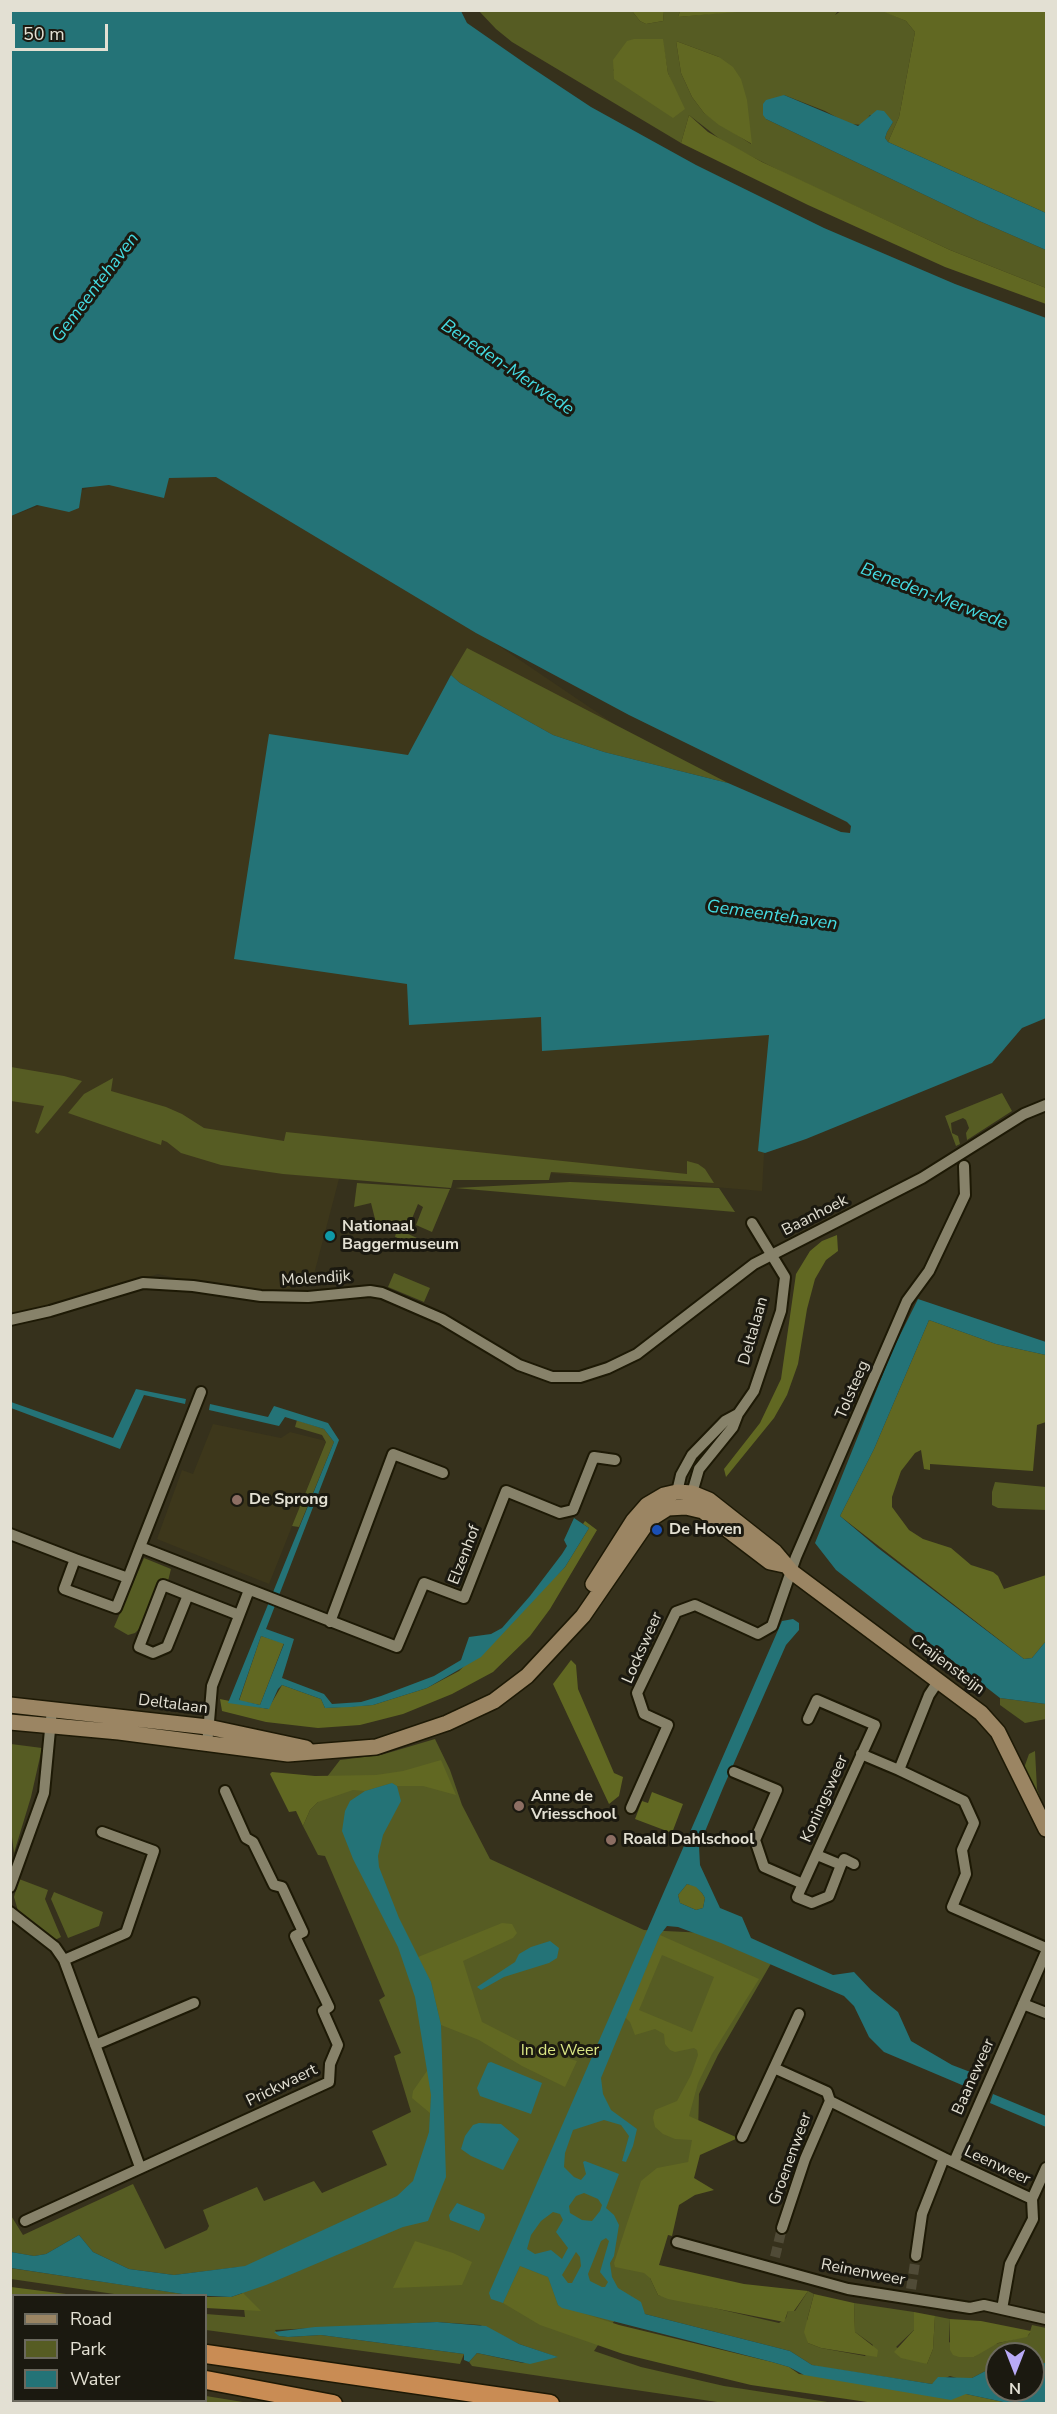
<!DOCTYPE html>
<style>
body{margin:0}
#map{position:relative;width:1057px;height:2414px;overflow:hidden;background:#36311c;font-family:"Nunito Sans",sans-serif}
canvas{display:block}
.frame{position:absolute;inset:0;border:12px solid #e3e0d3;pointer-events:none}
.legend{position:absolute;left:12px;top:2294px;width:195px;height:108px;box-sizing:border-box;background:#1b1910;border:2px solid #6b695e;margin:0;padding:8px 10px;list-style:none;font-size:18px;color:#e3e0d3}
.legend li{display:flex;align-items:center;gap:12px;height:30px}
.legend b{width:30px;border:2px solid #6b695e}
.north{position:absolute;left:985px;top:2342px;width:60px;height:60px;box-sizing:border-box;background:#1b1910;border:2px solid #6b695e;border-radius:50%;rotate:180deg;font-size:16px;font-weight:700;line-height:24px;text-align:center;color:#e3e0d3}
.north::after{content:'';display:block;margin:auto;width:21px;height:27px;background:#b9aaf7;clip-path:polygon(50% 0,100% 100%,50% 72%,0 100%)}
.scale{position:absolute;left:12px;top:24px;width:96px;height:27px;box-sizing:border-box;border:3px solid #e3e0d3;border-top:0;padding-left:8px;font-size:18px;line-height:21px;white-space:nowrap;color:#e3e0d3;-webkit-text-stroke:4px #1b1910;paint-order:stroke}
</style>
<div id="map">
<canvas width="1057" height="2414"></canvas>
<div class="frame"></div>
<ul class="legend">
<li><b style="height:8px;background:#9b8563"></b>Road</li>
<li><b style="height:16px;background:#565c23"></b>Park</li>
<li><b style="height:16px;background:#247377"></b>Water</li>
</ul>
<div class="north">N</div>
<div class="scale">50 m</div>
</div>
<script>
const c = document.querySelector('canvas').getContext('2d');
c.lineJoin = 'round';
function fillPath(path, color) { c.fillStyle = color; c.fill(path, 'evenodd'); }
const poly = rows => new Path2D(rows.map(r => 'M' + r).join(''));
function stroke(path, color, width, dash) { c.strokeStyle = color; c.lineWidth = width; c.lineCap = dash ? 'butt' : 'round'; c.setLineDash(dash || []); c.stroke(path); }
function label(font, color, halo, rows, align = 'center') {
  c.font = font + ' "Nunito Sans",sans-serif'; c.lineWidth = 6; c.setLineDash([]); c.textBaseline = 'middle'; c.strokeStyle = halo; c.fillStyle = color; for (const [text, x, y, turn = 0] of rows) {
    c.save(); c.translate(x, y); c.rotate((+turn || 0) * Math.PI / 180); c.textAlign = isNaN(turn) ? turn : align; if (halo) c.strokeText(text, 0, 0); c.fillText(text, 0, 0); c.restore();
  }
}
fillPath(poly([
 [204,446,781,837,762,1191,345,1156,312,1282,262,1297,158,1274,11,1318,11,516],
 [213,1424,281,1438,290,1432,326,1441,269,1584,157,1539,182,1470,193,1474]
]), '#3d371b');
fillPath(poly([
 [749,10,838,11,835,15,841,11,882,10,906,21,915,32,899,117,888,142,885,138,887,132,893,122,870,115,863,125,849,124,825,111,784,95,766,119,977,220,1046,250,1046,288,950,250,786,174,725,143,689,115,681,143,512,42,496,29,479,11,632,11,640,21,646,24,663,21,664,11,680,11,678,17],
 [676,41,719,57,748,121,751,144,704,113,692,97,681,73],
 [663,44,668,73,678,99,613,70],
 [467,648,728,783,604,752,553,735,460,683,451,675],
 [11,1067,64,1076,82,1081,38,1134,35,1132,44,1106,11,1101],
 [113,1078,111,1091,166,1107,182,1114,204,1128,284,1141,286,1132,687,1174,687,1161,698,1164,705,1169,714,1183,551,1172,549,1180,453,1180,451,1188,283,1174,221,1165,181,1153,167,1142,162,1140,161,1145,68,1113,84,1094],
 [1002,1093,1012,1111,967,1140,966,1133,969,1128,966,1120,963,1118,951,1123,952,1133,958,1136,960,1144,956,1146,945,1116],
 [570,1182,719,1188,735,1212,455,1188],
 [357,1183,450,1189,432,1232,416,1225,423,1207,418,1204,406,1233,428,1243,426,1249,395,1237,397,1229,382,1231,377,1227,371,1203,354,1207],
 [394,1273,430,1288,424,1302,388,1287],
 [297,1420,324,1429,334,1442,299,1527,292,1526,326,1442,322,1435,295,1427],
 [995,1482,1046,1487,1046,1510,998,1508,992,1505,992,1492],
 [144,1558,171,1569,168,1581,162,1579,143,1625,135,1633,128,1635,114,1627],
 [1000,1698,1046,1704,1046,1719,1025,1723,1000,1705],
 [435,1739,450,1770,462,1805,490,1859,644,1930,707,1933,773,1960,718,2055,699,2094,698,2133,650,2278,658,2295,779,2323,786,2318,788,2311,795,2311,808,2291,814,2294,807,2320,808,2343,821,2348,865,2356,873,2345,855,2332,854,2303,914,2312,914,2330,896,2347,927,2364,933,2349,935,2316,950,2319,949,2342,974,2357,988,2346,1029,2335,1032,2325,1046,2328,1046,2363,1033,2364,1033,2354,997,2354,997,2365,972,2378,963,2380,950,2376,932,2384,820,2367,812,2365,790,2351,645,2314,631,2296,594,2351,641,2367,724,2386,834,2403,724,2403,472,2366,469,2362,477,2353,523,2363,557,2357,519,2344,480,2325,437,2322,275,2330,279,2336,288,2337,321,2335,464,2354,460,2364,206,2330,206,2314,245,2317,239,2267,174,2275,129,2269,93,2252,79,2235,46,2254,34,2256,11,2252,10,2214,23,2235,133,2184,165,2249,207,2230,209,2226,203,2210,257,2187,264,2201,314,2181,322,2193,387,2165,372,2131,411,2112,394,2056,401,2053,379,2000,385,1996,325,1856,318,1855,303,1826,310,1810,318,1802,320,1786,340,1760,381,1755],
 [11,1744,42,1748,31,1797,14,1853,10,1822],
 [1035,1751,1037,1789,1042,1802,1040,1804,1024,1768,1029,1754],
 [19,1879,48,1890,45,1899,61,1937,53,1941,18,1911,14,1897],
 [54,1892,103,1912,99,1926,68,1938,51,1899],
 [10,2268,144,2288,189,2295,121,2295,11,2279],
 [206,2396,249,2403,147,2404,122,2401,206,2400]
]), '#565c23');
fillPath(poly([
 [632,11,664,11,663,21,646,24,640,21],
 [680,11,680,10,749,11,678,17],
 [882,11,1046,11,1046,213,888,142,899,117,915,32,906,21],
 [634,39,663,39,668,73,685,109,673,118,614,79,613,60,627,41],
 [676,41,719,57,733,67,741,79,747,100,752,144,719,125,704,113,692,97,681,73],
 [689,115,708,132,762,162,950,250,1046,288,1046,304,945,267,808,205,681,143],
 [837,1235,838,1251,826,1260,815,1279,807,1309,798,1364,787,1395,774,1418,726,1477,724,1469,760,1423,781,1379,796,1274,810,1251,822,1241],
 [929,1320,996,1344,1046,1355,1046,1422,1037,1425,1033,1471,930,1464,930,1470,924,1469,921,1450,915,1453,901,1471,892,1497,892,1507,909,1530,923,1539,951,1548,971,1565,993,1572,998,1576,1004,1589,1046,1575,1046,1641,1032,1658,1024,1659,840,1516,874,1449],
 [585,1521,597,1530,550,1609,530,1636,493,1672,452,1694,403,1714,360,1725,318,1728,266,1722,222,1711,220,1699,268,1709,282,1685,321,1699,325,1708,373,1705,427,1688,459,1671,565,1567,589,1528,583,1524],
 [261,1636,284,1643,260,1705,239,1701],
 [571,1660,576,1665,578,1689,614,1773,623,1777,619,1796,609,1804,553,1684],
 [441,1760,456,1795,423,1786,397,1786,392,1783,365,1791,353,1790,318,1802,310,1810,303,1826,296,1811,289,1812,270,1774,272,1772,315,1776,376,1775,403,1771],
 [652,1792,683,1804,672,1833,635,1819,642,1801,648,1803],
 [687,1884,696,1886,702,1893,705,1898,703,1908,696,1910,680,1903,678,1895],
 [502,1923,512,1924,517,1933,513,1938,463,1961,482,2022,531,2047,577,2061,565,2087,522,2066,479,2040,441,2025,431,1982,418,1957],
 [660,1935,759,1979,712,2054,698,2083,689,2116,738,2138,700,2155,694,2178,714,2190,695,2195,679,2205,672,2236,668,2235,659,2265,744,2284,808,2291,794,2311,788,2311,784,2322,668,2299,658,2295,650,2278,644,2273,615,2267,614,2263,641,2181,657,2168,688,2162,692,2140,675,2139,663,2134,655,2127,653,2118,655,2110,677,2101,691,2075,698,2055,697,2050,694,2048,675,2052,670,2050,665,2044,664,2034,655,2029,635,2035,630,2022,625,2017],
 [662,1955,714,1977,692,2032,639,2010],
 [429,2068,431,2095,430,2113,412,2098,413,2091],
 [415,2241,453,2253,472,2262,462,2285,393,2288],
 [520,2266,548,2277,558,2305,619,2325,772,2362,789,2367,799,2374,966,2394,1008,2403,874,2403,751,2385,623,2354,540,2325,503,2303],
 [10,2287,11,2287,74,2295,14,2296,13,2301,11,2300],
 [243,2293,261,2311,206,2308,206,2297,231,2297],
 [814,2294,854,2303,855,2332,878,2350,877,2357,821,2348,808,2343,804,2332],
 [914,2312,935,2316,933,2349,927,2364,901,2358,894,2352,914,2330],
 [950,2319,981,2321,1031,2331,1027,2337,998,2343,974,2357,959,2357,953,2355,950,2350]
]), '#616822');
fillPath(poly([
 [10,11,461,11,467,23,526,64,591,107,696,165,824,228,955,284,1046,318,1046,1018,1022,1028,992,1063,806,1139,765,1153,758,1151,769,1035,542,1051,541,1017,409,1025,407,984,234,959,269,734,408,755,451,675,460,683,553,735,604,752,728,783,841,832,850,833,851,826,847,822,629,715,476,633,216,477,169,478,164,498,109,485,82,488,79,508,69,512,37,505,11,516],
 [784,95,858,126,877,110,884,111,893,122,887,132,885,138,888,142,1046,213,1046,250,977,220,766,119,763,115,763,104,766,100],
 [918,1299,1046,1342,1046,1355,996,1344,929,1320,874,1449,840,1516,878,1548,1024,1659,1032,1658,1046,1641,1046,1704,1000,1698,836,1570,815,1543,893,1349],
 [136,1389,186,1399,185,1404,144,1395,120,1449,11,1408,11,1402,113,1438],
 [210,1404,268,1417,274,1406,328,1423,339,1440,266,1629,294,1639,282,1678,324,1694,332,1704,361,1702,381,1696,434,1676,461,1660,469,1637,491,1634,502,1628,530,1596,562,1554,567,1546,564,1540,574,1518,589,1528,565,1567,481,1657,427,1688,373,1705,351,1707,325,1708,321,1699,282,1685,278,1689,269,1709,228,1703,334,1442,324,1429,285,1417,279,1426,209,1410],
 [261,1636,284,1644,260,1705,239,1700],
 [793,1619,799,1623,799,1630,786,1645,723,1788,699,1846,700,1865,720,1908,742,1917,751,1938,833,1975,854,1972,871,1990,898,2012,911,2041,952,2065,973,2073,969,2088,884,2052,869,2037,854,2006,844,1996,721,1943,678,1927,667,1926,660,1935,601,2078,603,2094,611,2110,637,2129,633,2146,626,2162,622,2161,629,2136,621,2125,604,2120,573,2130,565,2153,564,2167,574,2177,581,2180,586,2174,583,2162,585,2161,619,2174,606,2208,614,2215,619,2225,614,2256,610,2263,612,2277,618,2288,641,2302,645,2314,790,2351,812,2365,932,2384,938,2377,972,2378,997,2365,997,2390,1033,2390,1033,2364,1046,2363,1046,2403,1008,2403,966,2394,951,2400,804,2375,789,2367,772,2362,562,2308,558,2305,548,2277,520,2266,503,2303,491,2299,489,2293,782,1621],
 [687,1884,696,1887,702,1893,705,1898,703,1908,696,1910,680,1903,678,1895],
 [584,2193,598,2199,602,2205,600,2211,592,2221,582,2220,570,2213,569,2206,576,2196],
 [553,2212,560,2214,563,2220,556,2232,568,2248,562,2259,551,2250,535,2254,527,2249,531,2235,541,2221],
 [606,2238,609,2241,600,2272,608,2282,605,2287,602,2287,590,2281,588,2274,601,2241],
 [576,2252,580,2257,581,2266,572,2283,568,2283,562,2275],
 [392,1783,397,1786,401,1801,383,1835,378,1856,379,1867,399,1918,431,1982,441,2025,446,2177,428,2221,403,2227,266,2285,231,2297,189,2295,11,2268,11,2252,34,2256,46,2254,79,2235,93,2252,129,2269,174,2275,245,2266,397,2196,413,2181,429,2132,431,2095,415,1997,398,1947,353,1859,342,1831,345,1811,350,1801,365,1791],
 [550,1941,559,1948,557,1958,549,1963,504,1977,481,1990,477,1987,515,1962,519,1954,531,1947],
 [491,2062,542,2083,531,2114,480,2096,477,2088,488,2063],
 [993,2094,1046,2116,1046,2127,990,2103],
 [479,2123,501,2124,519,2139,503,2170,471,2156,461,2149,465,2136,473,2125],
 [457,2203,484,2214,485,2218,479,2231,450,2220,449,2215],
 [437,2322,486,2326,519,2344,558,2357,530,2364,477,2353,469,2362,464,2360,464,2354,321,2335,288,2337,279,2336,274,2332,315,2327],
 [11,2385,13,2386,14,2400,122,2400,147,2403,11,2403]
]), '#247377');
stroke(poly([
 [775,2257,782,2228],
 [911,2289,916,2256]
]), '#504b37', 10, [10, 5]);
const street = poly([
 [10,1320,50,1311,143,1283,193,1286,261,1296,308,1297,370,1291,382,1293,442,1319,519,1365,552,1377,580,1377,608,1368,637,1354,754,1264,922,1178,1024,1114,1046,1105],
 [677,1492,681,1475,692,1455,725,1421,738,1414],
 [692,1493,699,1469,733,1427,738,1414,754,1391,781,1311,785,1277,752,1223],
 [10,1534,75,1559],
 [140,1547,397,1647,424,1583,464,1598,506,1491,560,1513,573,1510,594,1457,615,1460],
 [128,1578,75,1559,64,1589,116,1608,128,1578,140,1547,201,1392],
 [188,1595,167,1647,153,1653,139,1647,163,1585,188,1595,239,1615],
 [330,1622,393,1454,443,1473],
 [808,1719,817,1700,875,1725,797,1897,812,1903,829,1896,841,1865,817,1855],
 [207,1745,212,1686,249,1590],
 [861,1754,899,1770,929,1695,939,1680],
 [899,1770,964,1801,974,1823,962,1850,966,1874,952,1907,1046,1948],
 [734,1772,777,1790,755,1840,764,1867,803,1884],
 [631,1808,668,1725,644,1714,637,1693,676,1612,695,1605,758,1634,772,1626,796,1557,907,1301,929,1271,965,1195,964,1166],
 [841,1865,844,1859,854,1864],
 [10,1887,44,1793,52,1709],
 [10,1912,55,1947,64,1960,140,2167],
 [64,1960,126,1933,154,1851,102,1832],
 [1023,2004,1046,2013],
 [95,2045,194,2003],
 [774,2068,827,2092,830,2101,944,2158],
 [742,2137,799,2014],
 [954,2162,1046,1952],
 [25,2221,329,2082,330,2064,338,2045,323,2011,329,2007,295,1936,303,1932,282,1887,274,1885,253,1842,246,1838,225,1791],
 [782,2228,805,2159,830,2101],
 [677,2242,848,2289,970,2308,984,2305,1046,2319],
 [916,2256,922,2214,944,2158,1032,2199],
 [1002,2309,1010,2264,1033,2219,1032,2199,1046,2168]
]);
const secondary = poly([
 [593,1584,633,1521,647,1505,664,1495,677,1492,692,1493,709,1500,775,1552,792,1572,981,1713,998,1732,1046,1829],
 [10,1705,208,1727,306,1748],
 [10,1722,119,1732,288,1754,376,1747,447,1723,494,1701,527,1676,583,1616,649,1520,668,1508,686,1507,703,1511,770,1562,784,1565]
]);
const highway = poly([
 [10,2325,14,2325],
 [10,2350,14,2350],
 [206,2354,550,2404],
 [206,2380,333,2404]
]);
stroke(street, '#1d1905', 14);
stroke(secondary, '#1d1905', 18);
stroke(highway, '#1d1905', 21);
stroke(street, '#87826a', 10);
stroke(secondary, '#9b8563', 15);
stroke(highway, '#c98c54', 18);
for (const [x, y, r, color] of [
 [330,1236,6,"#0f9aa8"],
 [237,1500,6,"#8d6e63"],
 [657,1530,6,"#1a4fb4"],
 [519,1806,6,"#8d6e63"],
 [611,1840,6,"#8d6e63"]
]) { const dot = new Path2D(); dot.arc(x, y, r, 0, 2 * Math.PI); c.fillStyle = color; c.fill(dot); stroke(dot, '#1b1910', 2); }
label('16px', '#e3e0d3', '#1b1910', [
 ["Baanhoek",815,1216,-27],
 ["Molendijk",316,1279,-4],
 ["Deltalaan",754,1331,-74],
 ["Tolsteeg",853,1390,-67],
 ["Elzenhof",465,1555,-69],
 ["Locksweer",643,1648,-66],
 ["Craijensteijn",947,1665,37],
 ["Deltalaan",173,1705,7],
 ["Koningsweer",825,1799,-66],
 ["Baaneweer",974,2077,-66],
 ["Prickwaert",282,2086,-26],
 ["Groenenweer",791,2159,-70],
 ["Leenweer",997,2166,25],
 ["Reinenweer",863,2273,11]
]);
label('bold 16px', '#e3e0d3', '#1b1910', [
 ["Nationaal",342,1227],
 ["Baggermuseum",342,1245],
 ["De Sprong",249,1500],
 ["De Hoven",669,1530],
 ["Anne de",531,1797],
 ["Vriesschool",531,1815],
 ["Roald Dahlschool",623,1840]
], 'left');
label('16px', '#dbe785', '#1b1910', [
 ["In de Weer",560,2051]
]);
label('italic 18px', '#44dbe2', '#1b1910', [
 ["Gemeentehaven",96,288,-53],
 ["Beneden-Merwede",507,368,34],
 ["Beneden-Merwede",934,597,21],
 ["Gemeentehaven",772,916,8]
]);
</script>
